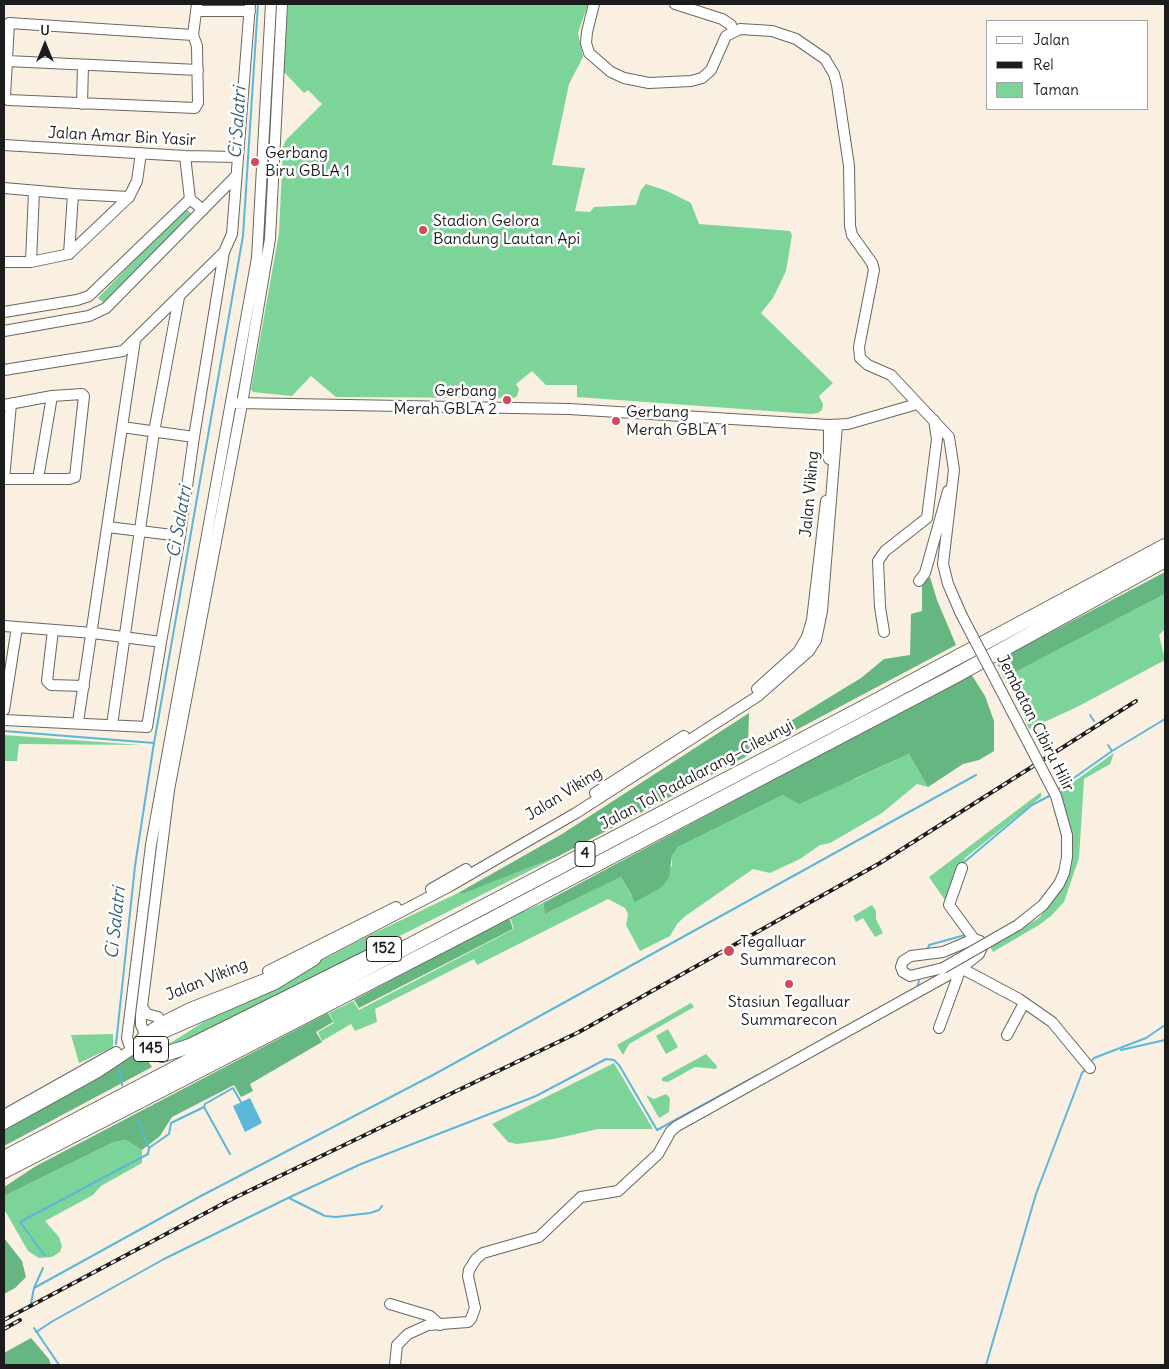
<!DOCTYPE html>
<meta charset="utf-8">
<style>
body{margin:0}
#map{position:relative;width:1169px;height:1369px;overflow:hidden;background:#faf0e2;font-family:Delius,sans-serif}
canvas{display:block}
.frame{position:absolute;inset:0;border:5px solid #1c1c1c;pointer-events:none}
.legend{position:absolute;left:986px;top:20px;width:162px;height:90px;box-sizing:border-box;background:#fff;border:1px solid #a4a4a4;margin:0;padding:6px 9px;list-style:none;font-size:15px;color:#1c1c1c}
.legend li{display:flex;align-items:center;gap:10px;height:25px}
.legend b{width:25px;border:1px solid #a4a4a4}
.north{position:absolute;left:20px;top:20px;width:50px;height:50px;-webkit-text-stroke:4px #fff;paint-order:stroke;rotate:0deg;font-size:14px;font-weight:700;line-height:20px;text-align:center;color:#1c1c1c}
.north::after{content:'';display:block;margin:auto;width:18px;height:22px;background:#1c1c1c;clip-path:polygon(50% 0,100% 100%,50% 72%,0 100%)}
</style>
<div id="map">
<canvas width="1169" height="1369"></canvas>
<div class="frame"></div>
<ul class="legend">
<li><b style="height:6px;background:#fff"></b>Jalan</li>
<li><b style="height:6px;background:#1c1c1c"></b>Rel</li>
<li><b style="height:14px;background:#7cd499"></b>Taman</li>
</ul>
<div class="north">U</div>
</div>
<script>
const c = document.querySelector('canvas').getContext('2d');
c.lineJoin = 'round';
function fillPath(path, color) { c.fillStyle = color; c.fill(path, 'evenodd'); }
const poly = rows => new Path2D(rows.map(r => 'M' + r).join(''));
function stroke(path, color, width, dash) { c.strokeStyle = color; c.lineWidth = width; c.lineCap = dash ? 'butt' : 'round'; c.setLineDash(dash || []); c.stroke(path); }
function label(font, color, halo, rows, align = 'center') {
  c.font = font + ' Delius,sans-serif'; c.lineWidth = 5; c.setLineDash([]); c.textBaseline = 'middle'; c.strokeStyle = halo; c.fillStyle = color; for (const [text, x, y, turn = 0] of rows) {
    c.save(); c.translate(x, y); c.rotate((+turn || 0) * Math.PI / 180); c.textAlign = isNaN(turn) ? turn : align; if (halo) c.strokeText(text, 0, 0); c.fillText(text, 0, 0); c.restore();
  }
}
fillPath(poly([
 [288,4,588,4,578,33,583,57,569,84,552,165,585,168,575,211,590,212,594,207,636,205,641,190,646,184,667,191,691,203,699,224,790,231,792,235,786,271,773,298,761,313,833,383,819,396,823,404,822,410,818,413,811,414,577,397,577,385,546,385,532,371,516,384,519,389,517,396,514,398,336,397,311,376,292,396,253,392,251,389,279,233,283,147,286,140,322,104,308,90,304,93,283,71],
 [185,208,192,214,105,304,98,298],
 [1165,594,1165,629,1159,635,1165,660,1077,707,1029,729,1015,695,1004,678],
 [4,735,141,745,19,744,17,761,4,761],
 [1114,753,1110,764,1084,779,1079,858,1064,902,1051,916,1039,925,993,952,990,947,1039,918,1062,889,1073,850,1073,839,1065,810,1058,793],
 [909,754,928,787,917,784,882,813,830,843,820,845,800,859,770,873,753,869,684,917,677,924,670,936,640,951,626,925,628,914,625,908,608,899,477,965,474,959,375,1009,377,1022,355,1031,351,1024,322,1041,318,1032,334,1023,329,1013,353,1001,359,1010,514,929,510,917,543,903,545,914,621,877,631,896,672,866,672,856,678,847,783,795,855,779],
 [1041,792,1041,797,965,858,947,903,929,877],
 [559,856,180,1046,166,1049,164,1047,202,1023,368,936,458,893,465,893],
 [872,905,876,911,876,919,883,933,875,937,863,918,856,922,853,916],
 [691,1003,694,1007,629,1044,623,1055,617,1045],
 [668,1029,678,1047,666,1054,656,1036],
 [113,1034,113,1047,79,1063,71,1035],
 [706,1054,717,1066,716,1069,695,1067,668,1082,662,1081,662,1078],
 [614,1063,653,1129,598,1129,554,1139,517,1144,508,1142,492,1124],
 [666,1094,670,1098,669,1112,659,1118,646,1095,654,1099],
 [126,1140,142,1150,142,1163,101,1186,93,1195,45,1221,59,1237,62,1246,60,1252,52,1257,39,1258,28,1251,4,1209,4,1196,114,1142]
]), '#7cd499');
fillPath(poly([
 [1165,572,1165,594,1004,678,996,661],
 [930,577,937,600,956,645,559,856,465,893,458,893,562,834,749,713,748,747,861,678,884,659,910,655,911,614,922,611,922,581],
 [971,674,985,696,994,721,994,751,979,760,963,764,928,787,909,754,799,804,783,795,678,847,672,856,669,877,662,887,635,902,621,877,545,914,543,903],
 [509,917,513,929,359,1008,354,1000],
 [328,1013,333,1022,316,1032,322,1042,250,1084,253,1091,241,1097,234,1085,172,1117,160,1136,142,1150,126,1140,114,1142,4,1196,4,1187,36,1166],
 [141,1051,152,1067,4,1146,4,1126],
 [4,1238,22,1261,26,1277,15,1288,4,1294],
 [31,1338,49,1359,51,1365,4,1365,4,1353]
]), '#65b681');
fillPath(poly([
 [250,1098,262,1123,245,1132,233,1106]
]), '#5cb6da');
stroke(poly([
 [1090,715,1094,721],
 [4,731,154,743],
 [1108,745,1112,751],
 [1057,790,1112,751,1165,719],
 [962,864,1032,805,1051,795],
 [928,949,929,945,965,935],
 [917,988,919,981],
 [116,1044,135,866,153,749,243,236,258,4],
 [1121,1050,1165,1040],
 [1090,1063,1094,1058,1146,1038,1165,1025],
 [119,1068,122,1085],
 [204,1107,205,1104,233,1088,241,1102],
 [137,1118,149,1148],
 [289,1198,325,1216,336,1217,370,1213,379,1210,382,1206],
 [45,1256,20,1222,148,1154,149,1148,169,1134,171,1123,204,1107,230,1154],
 [34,1288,199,1197,433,1075,976,775],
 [31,1303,34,1288,43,1268],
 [34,1328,59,1365],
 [36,1332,53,1321,164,1259,288,1198,361,1164,536,1096,606,1059,614,1060,619,1065,657,1130,758,1075],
 [986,1365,1036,1194,1082,1073,1086,1069]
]), '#5cb6da', 2);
const minor = poly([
 [594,4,587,32,586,43,589,53,611,72,624,78,649,83,691,81,702,78,711,70,726,36,740,29,772,31,796,39,825,59,834,74,837,85,849,166,850,226,852,235,872,263,874,270,859,347,860,358,868,365,891,375,949,437,954,470,943,564,948,584,961,614],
 [675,4,722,19,731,25,733,31],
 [196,11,250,11],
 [193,35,9,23,5,97,8,100,195,108,198,103,197,46,193,35,197,4],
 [7,61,198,70],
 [82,104,83,65],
 [4,145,185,156,238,157],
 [185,156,190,199,203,210],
 [4,188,73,194],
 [34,191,31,262,69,254,73,194,129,197,137,181,141,153],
 [69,254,129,197],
 [4,262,31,262],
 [4,312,77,300,89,296,190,199],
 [4,331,89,316,106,308,236,176],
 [4,370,123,351,224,252],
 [236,403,569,409,829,425,848,424,917,404],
 [4,405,52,396,82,394,84,396,75,477,69,479,4,479,11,404],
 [122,427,194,437,180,536],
 [194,437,224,252,232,234,250,4],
 [829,459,829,425],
 [38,479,52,396],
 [919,581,925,573,948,491],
 [4,626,93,633,161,642,180,536,108,527],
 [53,630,47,681,51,685,84,686],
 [884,632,880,607,878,561,885,551,927,518,937,439,934,420],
 [757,689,798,652,807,637,812,620,826,501],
 [4,710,17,627],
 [4,720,147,727,161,642],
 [78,722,135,340],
 [112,725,154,432,179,297],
 [595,793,684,736],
 [962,868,949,905,974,939],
 [431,889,466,869],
 [309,960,450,886,576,813,758,696,809,651,816,640,822,611,837,425],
 [268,971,396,907],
 [142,1007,147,1014,158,1017],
 [939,1028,961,968,1019,999,1052,1022,1090,1068],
 [145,1034,141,1025,141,1015,169,790,242,404,270,239,282,4],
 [1007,1035,1024,1003],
 [131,1050,127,1038,151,845,257,258,271,4],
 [4,1115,116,1052],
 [4,1124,98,1072,131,1050,145,1034,164,1021,190,1008,280,973],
 [390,1304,430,1316,440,1325],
 [395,1365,397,1345,408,1334,428,1325,468,1322,471,1319,475,1308,468,1276,469,1270,476,1259,483,1253,539,1237,581,1197,618,1191,658,1154,671,1131,677,1126,961,968,979,954,983,945,980,941,974,939,943,952,911,956,903,961,901,967,903,972,910,976,943,968]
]);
const highway = poly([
 [314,958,275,982,156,1034,151,1041,151,1048,156,1053,162,1055,190,1046,389,947],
 [4,1158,857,711,1165,546],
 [4,1171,481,925,953,677,1165,560]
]);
stroke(minor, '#6a6661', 12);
stroke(highway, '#6a6661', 16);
stroke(minor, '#fff', 10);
stroke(highway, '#fff', 14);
const rail = poly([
 [4,1320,230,1200,579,1032,880,863,1136,701],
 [4,1329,20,1320]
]);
stroke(rail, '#1c1c1c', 4);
stroke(rail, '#fff', 2, [5.5]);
const minorBridge = poly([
 [943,968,1018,925,1043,905,1059,884,1064,873,1067,857,1067,835,1056,796,961,614]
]);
stroke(minorBridge, '#6a6661', 12, []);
stroke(minorBridge, '#fff', 10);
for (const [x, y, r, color] of [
 [255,162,5,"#d1495b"],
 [423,230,5,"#d1495b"],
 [507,400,5,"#d1495b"],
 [616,421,5,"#d1495b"],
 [729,951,6,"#d1495b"],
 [789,984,5,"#d1495b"]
]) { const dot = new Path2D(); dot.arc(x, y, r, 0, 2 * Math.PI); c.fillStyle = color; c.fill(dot); stroke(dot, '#fff', 2); }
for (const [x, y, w] of [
 [585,854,20],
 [384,949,35],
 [151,1049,35]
]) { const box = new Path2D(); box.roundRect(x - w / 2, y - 12.5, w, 25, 4); c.fillStyle = '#fff'; c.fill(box); stroke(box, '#1c1c1c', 1); }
label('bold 15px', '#1c1c1c', null, [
 ["4",585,854],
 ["152",384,949],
 ["145",151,1049]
]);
label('16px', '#1c1c1c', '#fff', [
 ["Jalan Amar Bin Yasir",122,137,3],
 ["Jalan Viking",810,494,-85],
 ["Jembatan Cibiru Hilir",1035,723,63],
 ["Jalan Tol Padalarang–Cileunyi",697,775,-28],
 ["Jalan Viking",564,794,-32],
 ["Jalan Viking",207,980,-22]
]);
label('16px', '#1c1c1c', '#fff', [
 ["Gerbang",265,153],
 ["Biru GBLA 1",265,171],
 ["Stadion Gelora",433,221],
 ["Bandung Lautan Api",433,239],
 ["Gerbang",497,391,"right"],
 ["Merah GBLA 2",497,409,"right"],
 ["Gerbang",626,412],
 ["Merah GBLA 1",626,430],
 ["Tegalluar",740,942],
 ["Summarecon",740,960],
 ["Stasiun Tegalluar",789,1002,"center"],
 ["Summarecon",789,1020,"center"]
], 'left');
label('italic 18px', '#396171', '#fff', [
 ["Ci Salatri",238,123,-86],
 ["Ci Salatri",180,522,-80],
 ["Ci Salatri",116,923,-84]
]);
</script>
